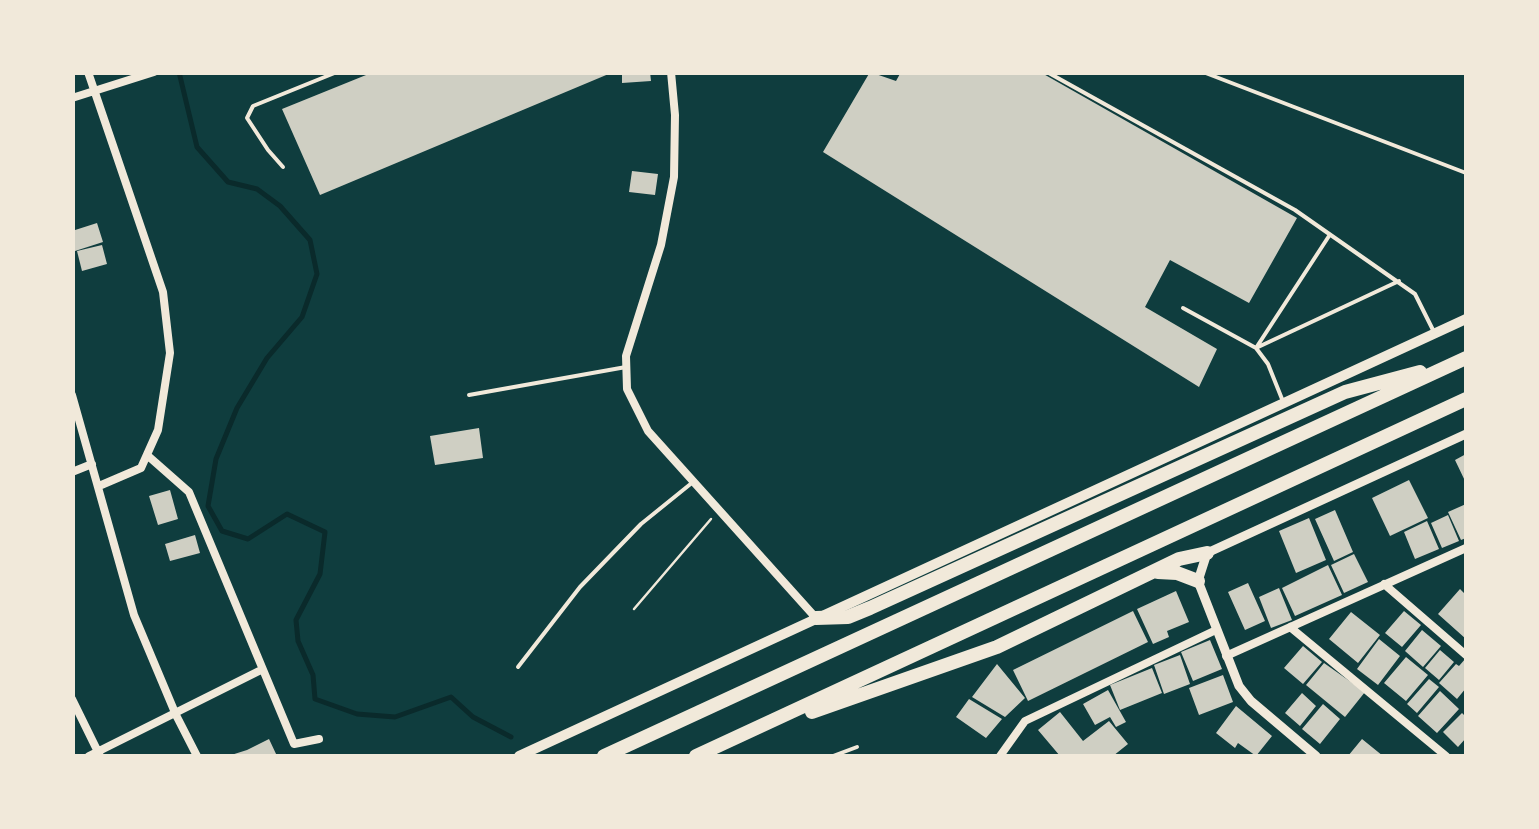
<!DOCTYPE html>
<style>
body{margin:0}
#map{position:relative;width:1539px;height:829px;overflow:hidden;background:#0f3d3e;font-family:"Space Grotesk",sans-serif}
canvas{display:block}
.frame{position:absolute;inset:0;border:75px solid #f1e9da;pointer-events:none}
</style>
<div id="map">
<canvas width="1539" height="829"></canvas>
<div class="frame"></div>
</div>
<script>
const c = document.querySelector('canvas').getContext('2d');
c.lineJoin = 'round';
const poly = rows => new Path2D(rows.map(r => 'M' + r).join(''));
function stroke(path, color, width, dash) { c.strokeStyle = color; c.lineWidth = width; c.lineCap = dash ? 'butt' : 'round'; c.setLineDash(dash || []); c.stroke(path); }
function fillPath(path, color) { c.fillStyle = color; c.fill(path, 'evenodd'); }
stroke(poly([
 [179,72,197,147,228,182,257,189,280,206,310,240,317,274,302,317,267,358,237,408,216,459,208,506,222,531,248,539,287,514,325,532,320,574,296,620,298,641,313,675,315,699,357,714,395,717,451,697,473,717,511,737]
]), '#0a2a2b', 5);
fillPath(poly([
 [622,72,650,72,651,81,622,83],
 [870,72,896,81,901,72,1040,72,1297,218,1249,303,1170,260,1145,307,1217,349,1199,387,823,152],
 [371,73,611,73,320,195,282,109],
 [632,171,658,174,655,195,629,192],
 [97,223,103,242,72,252,72,231],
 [102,245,107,264,82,271,77,251],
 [479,428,483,458,435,465,430,436],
 [1466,454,1466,483,1455,460],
 [1409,480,1428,518,1390,536,1372,498],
 [170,490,178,519,158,525,149,496],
 [1466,504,1466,538,1461,540,1448,512],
 [1335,510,1353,552,1334,561,1315,519],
 [1448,515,1459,541,1442,548,1431,523],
 [1309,518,1326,560,1296,573,1279,531],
 [1427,521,1439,549,1415,559,1404,532],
 [195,535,200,553,170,561,165,544],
 [1354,554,1368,582,1344,593,1331,565],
 [1328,565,1342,595,1295,616,1282,588],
 [1248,583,1265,621,1245,630,1228,592],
 [1279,588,1292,620,1271,628,1259,597],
 [1460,589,1466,595,1466,639,1438,614],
 [1176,591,1189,622,1167,631,1169,637,1153,644,1137,609],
 [1133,611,1148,642,1028,701,1013,670],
 [1404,611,1421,625,1402,647,1385,633],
 [1351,612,1380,635,1358,663,1329,639],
 [1422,630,1441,646,1423,667,1405,651],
 [1379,639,1400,656,1378,685,1357,669],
 [1210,640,1222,669,1193,681,1181,652],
 [1303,646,1322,662,1303,684,1284,668],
 [1440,650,1454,662,1439,680,1425,668],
 [1180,655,1190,684,1164,694,1154,665],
 [1406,657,1428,675,1406,701,1384,683],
 [1466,658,1466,688,1457,699,1439,683,1456,664,1459,666],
 [1324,663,1365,692,1345,717,1306,685],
 [997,664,1025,698,1005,717,972,697],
 [1152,668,1162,693,1120,710,1110,685],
 [1223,675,1233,702,1199,715,1189,688],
 [1429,679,1439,687,1417,713,1407,704],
 [1108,690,1126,722,1116,727,1110,717,1095,725,1083,704],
 [1440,691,1459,709,1437,733,1418,716],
 [1302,693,1316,706,1300,726,1285,713],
 [969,699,1002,719,986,738,956,717],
 [1323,704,1340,719,1320,744,1302,729],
 [1236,706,1272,736,1256,756,1238,743,1235,748,1216,733],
 [1060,712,1083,741,1109,721,1128,744,1113,756,1060,756,1038,730],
 [1462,713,1466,717,1466,738,1458,747,1443,732],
 [269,739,277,756,228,756,247,750],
 [1362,739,1383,756,1348,756]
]), '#cfcfc3');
stroke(poly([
 [634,609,711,519]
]), '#f1e9da', 2.5);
stroke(poly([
 [1047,72,1295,210,1415,294,1433,330],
 [1203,72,1466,173],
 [283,167,268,150,247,118,253,106,337,72],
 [1183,308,1256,348,1329,236],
 [469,395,626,367],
 [1282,399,1268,364,1256,348,1399,281],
 [518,667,580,587,641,524,693,482],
 [833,756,857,747]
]), '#f1e9da', 4);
stroke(poly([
 [88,72,163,292,170,353,158,430,141,468,99,486],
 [671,72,675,115,674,177,661,245,626,356,627,389,648,431,816,618],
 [72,98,154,72],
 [72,395,134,615,176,715,197,756],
 [147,455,189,492,294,744,319,739],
 [72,472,92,464],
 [1384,584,1466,655],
 [1290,627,1446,756],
 [1226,656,1466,548],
 [72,699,100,756],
 [89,756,261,670],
 [1000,756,1025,721,1216,630]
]), '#f1e9da', 8);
stroke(poly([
 [1316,756,1251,701,1239,686,1198,581,1207,553,1466,434]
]), '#f1e9da', 9);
stroke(poly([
 [519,756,1466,319]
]), '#f1e9da', 10);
stroke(poly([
 [1158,572,1177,573,1198,581],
 [816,618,848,617,870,608,1345,392,1420,372],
 [812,712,997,647,1179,559,1207,553],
 [604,756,1466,358],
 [696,756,1466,399]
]), '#f1e9da', 14);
</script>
